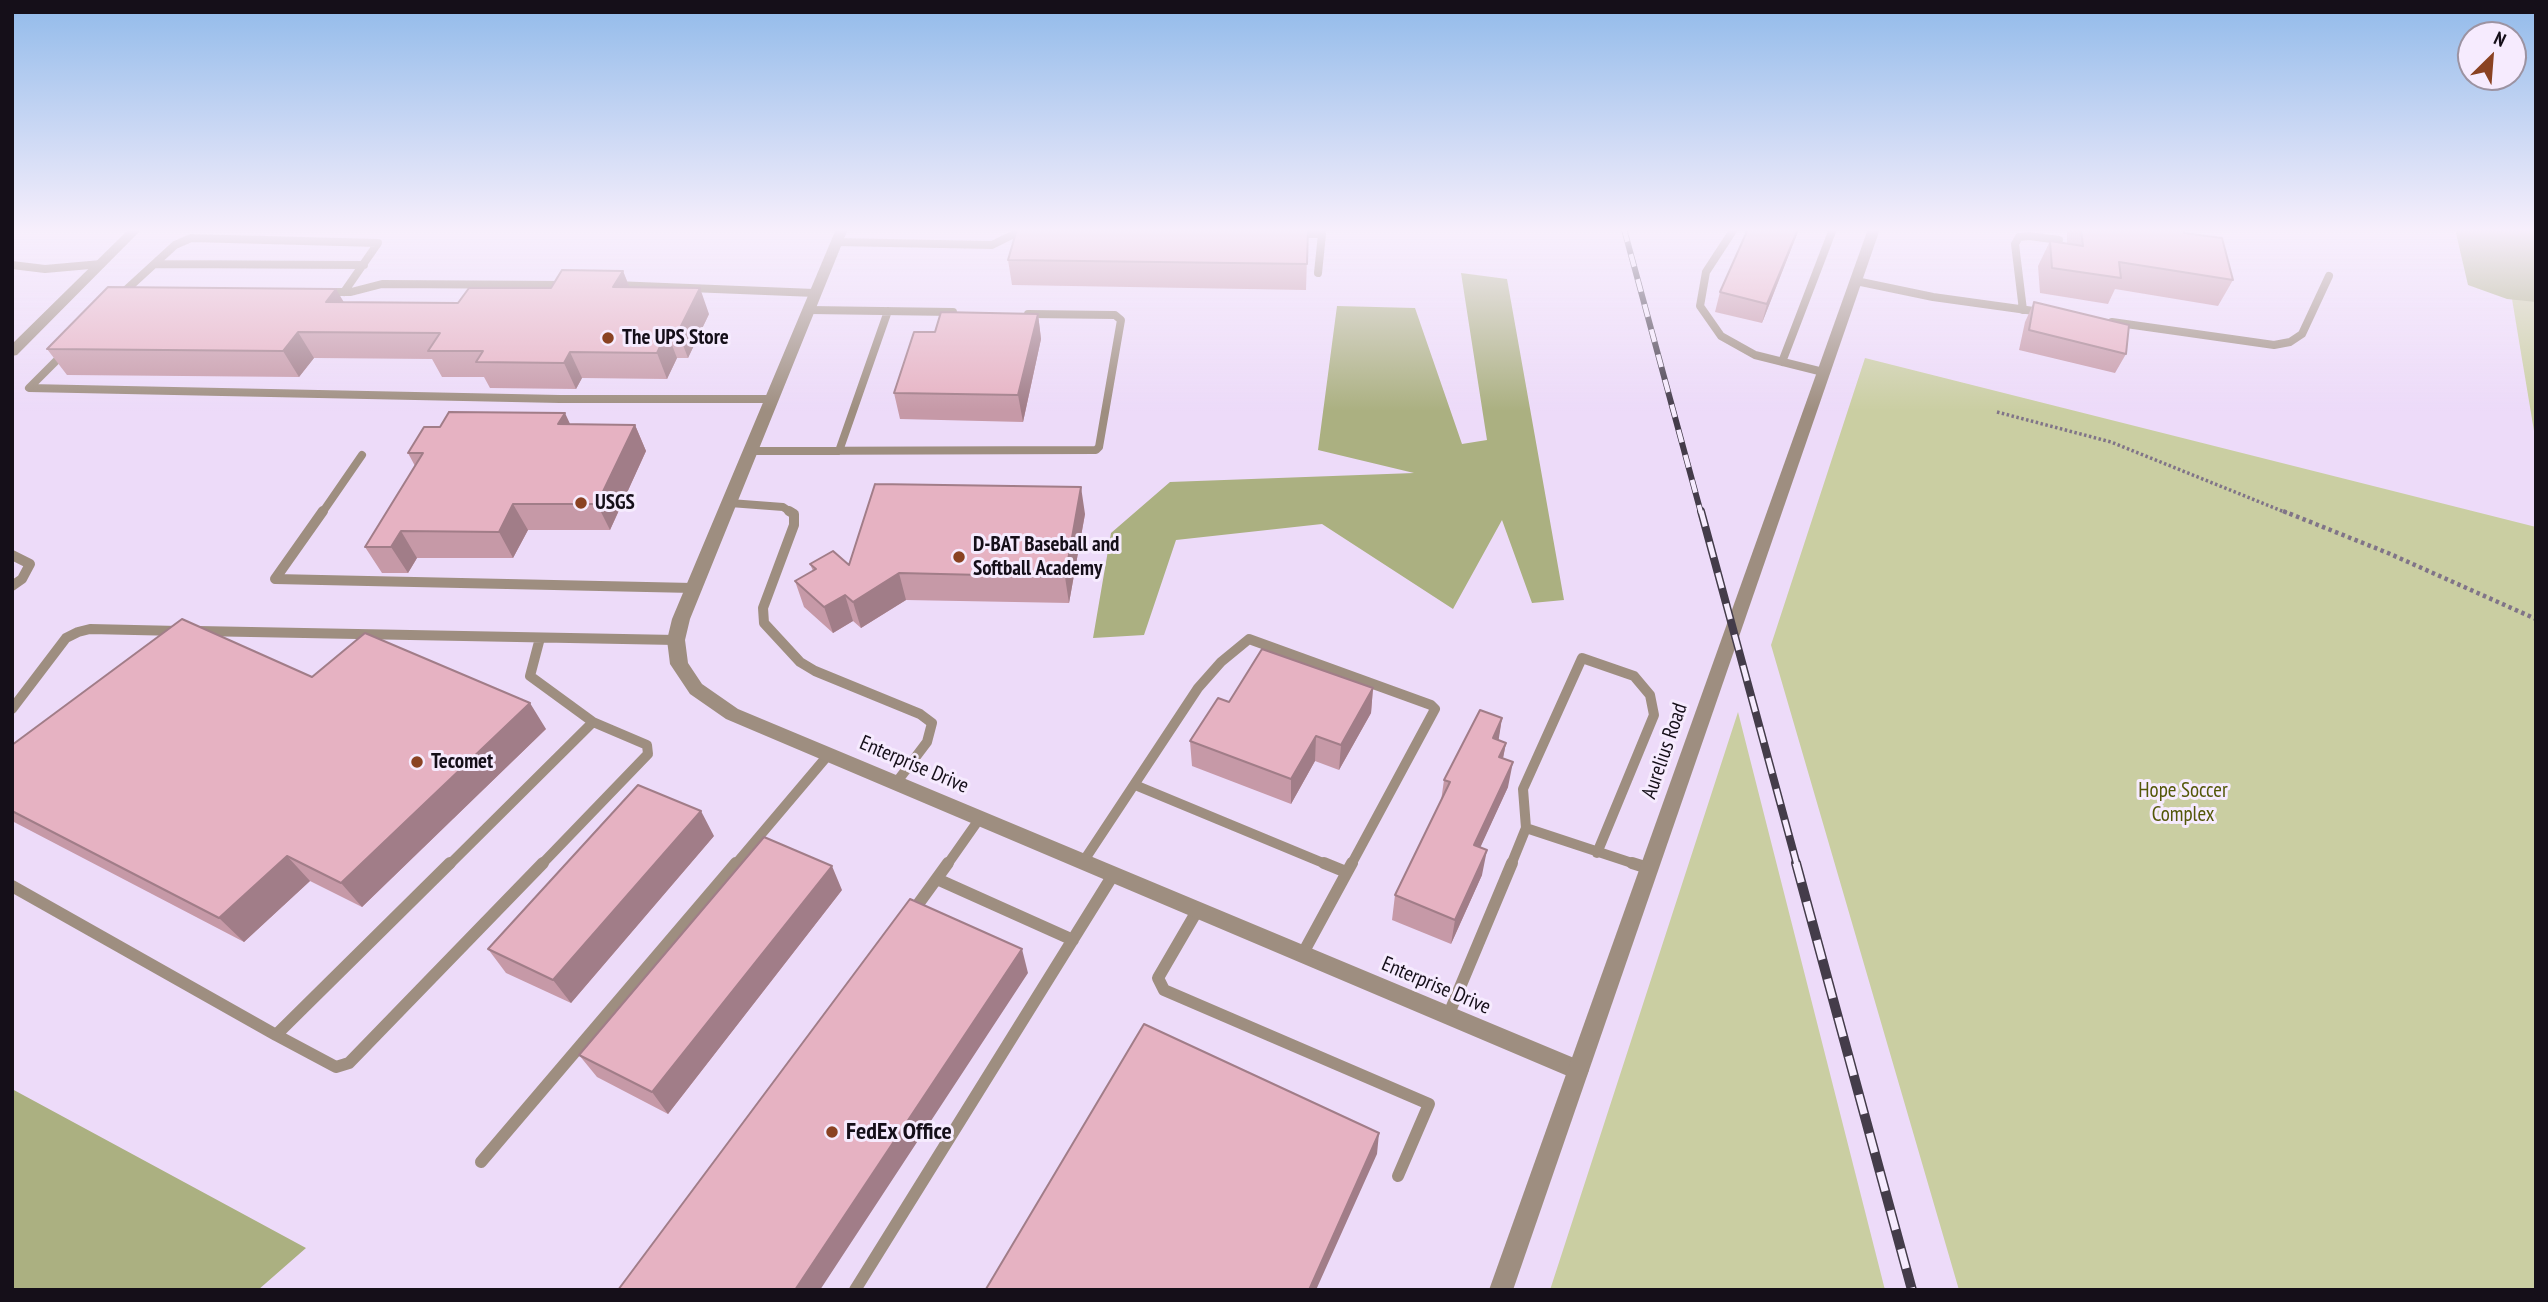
<!DOCTYPE html>
<style>
body{margin:0}
#map{position:relative;width:2548px;height:1302px;overflow:hidden;background:#eddbf9;font-family:"PT Sans Narrow",sans-serif}
canvas{display:block}
.frame{position:absolute;inset:0;border:14px solid #150f19;pointer-events:none}
.north{position:absolute;left:2457px;top:21px;width:70px;height:70px;box-sizing:border-box;background:#f6ebfe;border:2px solid #9c93a2;border-radius:50%;rotate:25deg;font-size:19px;font-weight:700;line-height:28px;text-align:center;color:#150f19}
.north::after{content:'';display:block;margin:auto;width:24px;height:32px;background:#8a4222;clip-path:polygon(50% 0,100% 100%,50% 72%,0 100%)}
</style>
<div id="map">
<canvas width="2548" height="1302"></canvas>
<div class="frame"></div>
<div class="north">N</div>
</div>
<script>
const c = document.querySelector('canvas').getContext('2d');
c.lineJoin = 'round';
function fillPath(path, color) { c.fillStyle = color; c.fill(path, 'evenodd'); }
const poly = rows => new Path2D(rows.map(r => 'M' + r).join(''));
function stroke(path, color, width, dash) { c.strokeStyle = color; c.lineWidth = width; c.lineCap = dash ? 'butt' : 'round'; c.setLineDash(dash || []); c.stroke(path); }
function label(font, color, halo, rows, align = 'center') {
  c.font = font + ' "PT Sans Narrow",sans-serif'; c.lineWidth = 6; c.setLineDash([]); c.textBaseline = 'middle'; c.strokeStyle = halo; c.fillStyle = color; for (const [text, x, y, turn = 0] of rows) {
    c.save(); c.translate(x, y); c.rotate((+turn || 0) * Math.PI / 180); c.textAlign = isNaN(turn) ? turn : align; if (halo) c.strokeText(text, 0, 0); c.fillText(text, 0, 0); c.restore();
  }
}
fillPath(poly([
 [2501,233,2536,240,2536,443],
 [1865,358,2536,527,2536,1290,1959,1290,1771,645],
 [1738,712,1885,1290,1550,1290]
]), '#cacea2');
fillPath(poly([
 [2455,229,2536,229,2536,302,2507,299,2468,285],
 [1461,273,1507,279,1564,600,1532,603,1502,520,1453,609,1322,524,1176,540,1144,635,1093,638,1111,533,1170,482,1414,473,1318,450,1337,306,1415,308,1462,444,1487,440],
 [12,1089,306,1248,258,1290,12,1290]
]), '#abb081');
stroke(poly([
 [1997,412,2111,442,2287,513]
]), '#807488', 3.5, [2.5, 2.5]);
stroke(poly([
 [2283,511,2388,553,2536,619]
]), '#807488', 4.5, [3.5, 3.5]);
stroke(poly([
 [1734,229,1706,272,1700,306,1721,336,1755,355,1823,372],
 [1295,234,1322,234,1318,273],
 [836,242,992,245,1018,232,1028,232],
 [155,264,364,265],
 [12,265,45,269,101,264],
 [1856,281,1933,297,2041,312],
 [615,285,815,293],
 [127,289,175,245,191,238,378,243,344,292],
 [326,292,351,292,382,284,565,285],
 [810,310,953,312],
 [2023,310,2015,244,2019,237,2029,236,2059,240],
 [2112,322,2274,345,2290,342,2302,334,2329,276],
 [64,353,29,388,560,399,773,399],
 [1782,362,1833,229],
 [752,451,1096,450,1099,447,1121,320,1115,315,1028,314],
 [839,451,888,311],
 [730,503,783,507,792,513],
 [322,513,362,455]
]), '#9e8e80', 8);
stroke(poly([
 [323,511,275,579,693,588],
 [789,511,794,514,794,525,763,608,764,623,800,662,815,671,920,714,932,723,927,742,896,783],
 [12,555,30,564,22,579,12,586],
 [198,631,676,640],
 [540,638,530,676,593,722,647,745,648,754,541,865],
 [12,709,66,638,78,632,90,629,179,631],
 [1135,785,1328,865],
 [1526,828,1523,789,1582,658,1634,676,1650,695,1654,715,1597,853],
 [1083,862,1198,688,1221,662,1249,639,1431,705,1435,709,1351,865],
 [449,865,593,722],
 [735,865,829,754],
 [947,865,980,818],
 [1511,865,1526,828,1638,865]
]), '#9e8e80', 10);
stroke(poly([
 [1324,863,1346,872],
 [1632,863,1648,868],
 [937,879,1073,940],
 [12,886,276,1035,450,863],
 [1197,911,1158,978,1164,990,1429,1104,1398,1176],
 [911,914,948,863],
 [1302,955,1352,863],
 [1448,1016,1512,863],
 [276,1035,336,1067,349,1063,543,863],
 [481,1162,736,863],
 [855,1290,1113,875]
]), '#9e8e80', 12);
fillPath(poly([
 [129,229,142,229,17,355,12,356,12,344,129,229],
 [836,229,848,229,690,619,685,640,688,663,702,684,738,709,1586,1063,1589,1070,1586,1077,1578,1080,1570,1077,726,719,690,694,670,664,667,640,672,619,836,229]
]), '#9e8e80');
fillPath(poly([
 [1868,229,1880,229,1513,1290,1489,1290,1868,229]
]), '#9e8e80');
const railFar2 = poly([
 [1624,229,1701,513]
]);
const railFar1 = poly([
 [1701,511,1797,865]
]);
const rail = poly([
 [1796,863,1912,1290]
]);
stroke(railFar2, '#443c4a', 6);
stroke(railFar1, '#443c4a', 8);
stroke(rail, '#443c4a', 10);
stroke(railFar2, '#f6ebfe', 4.5, [13]);
stroke(railFar1, '#f6ebfe', 5, [16]);
stroke(rail, '#f6ebfe', 7, [20]);
fillPath(poly([
 [1308,229,1306,290,1012,285,1008,260],
 [1799,229,1762,323,1715,312,1720,292],
 [2067,229,2184,229,2184,233,2233,280,2218,306,2115,289,2108,304,2040,293,2038,266,2050,241,2067,243],
 [623,271,629,287,709,314,688,358,677,358,667,379,582,378,576,389,490,388,484,377,442,377,432,359,314,358,299,377,67,375,47,349,343,302,458,303,551,288],
 [2034,302,2126,354,2115,373,2019,350,2025,322],
 [1038,314,1041,339,1023,422,900,419,894,393],
 [570,424,635,425,646,451,610,530,528,530,513,558,417,558,408,573,382,573,365,547,415,466,408,453],
 [1085,514,1069,603,906,600,861,628,853,621,833,633,804,607,795,581,813,571,810,564,849,565],
 [312,677,546,729,362,907,310,881,244,942,12,821,12,745],
 [1373,688,1371,713,1339,770,1315,761,1291,804,1192,766,1190,741,1229,702],
 [1502,718,1498,740,1506,743,1503,758,1508,787,1480,847,1482,875,1451,944,1392,920,1395,895,1441,801,1444,780],
 [714,836,571,1003,506,973,488,949],
 [842,890,668,1114,597,1077,579,1055]
]), '#c699a7');
fillPath(poly([
 [1798,229,1799,229,1762,323,1767,304],
 [623,271,633,296,613,287],
 [700,288,709,314,688,358,678,332],
 [336,289,351,314,326,302],
 [1038,314,1041,339,1023,422,1018,395],
 [298,332,314,358,299,377,283,351],
 [667,332,677,358,667,379,657,353],
 [570,352,582,378,576,389,564,363],
 [565,413,577,439,558,424],
 [635,425,646,451,610,530,597,504],
 [1081,487,1085,514,1069,603,1065,577],
 [513,504,528,530,513,558,499,532],
 [401,531,417,558,408,573,391,547],
 [899,573,906,600,861,628,853,602],
 [845,595,853,621,833,633,824,607],
 [1373,688,1371,713,1339,770,1341,745],
 [530,703,546,729,362,907,341,883],
 [1502,718,1498,744,1493,738],
 [1316,736,1315,761,1291,804,1291,779],
 [1506,743,1501,768,1499,757],
 [1513,762,1508,787,1470,870,1474,845],
 [701,811,714,836,571,1003,553,980],
 [1487,850,1482,875,1451,944,1455,920],
 [287,856,310,881,244,942,219,918],
 [832,866,842,890,668,1114,652,1092],
 [1022,949,1028,973,820,1290,795,1290],
 [1379,1133,1377,1154,1316,1290,1309,1290]
]), '#a17d88');
const building = poly([
 [1017,229,1308,229,1307,264,1008,260,1017,229],
 [1748,229,1798,229,1767,304,1720,292,1748,229],
 [2081,229,2184,229,2184,233,2222,238,2233,280,2119,262,2121,278,2052,268,2050,241,2083,246,2081,229],
 [562,270,623,271,613,287,700,288,678,332,667,332,657,353,570,352,564,363,476,362,483,351,428,351,440,333,298,332,283,351,47,349,108,287,336,289,326,302,458,303,469,288,551,288,562,270],
 [2034,302,2129,325,2126,354,2029,330,2034,302],
 [941,312,1038,314,1018,395,894,393,914,332,935,332,941,312],
 [449,412,565,413,558,424,635,425,597,504,513,504,499,532,401,531,391,547,365,547,423,453,408,453,424,427,440,427,449,412],
 [875,484,1081,487,1065,577,899,573,853,602,845,595,824,607,795,581,816,569,810,564,833,551,849,565,875,484],
 [182,619,312,677,365,633,530,703,341,883,287,856,219,918,12,811,12,745,182,619],
 [1262,649,1373,688,1341,745,1316,736,1291,779,1190,741,1218,698,1229,702,1262,649],
 [1480,710,1502,718,1493,738,1506,743,1499,757,1513,762,1474,845,1487,850,1455,920,1395,895,1450,782,1444,780,1480,710],
 [638,785,701,811,553,980,488,949,638,785],
 [764,837,832,866,652,1092,579,1055,764,837],
 [910,899,1022,949,795,1290,618,1290,910,899],
 [1144,1024,1379,1133,1309,1290,986,1289,1144,1024]
]);
fillPath(building, '#e6b2c2');
stroke(building, '#a17d88', 2);
const sky = c.createLinearGradient(0, 0, 0, 411);
sky.addColorStop(0, '#91baea');
sky.addColorStop(0.56, '#f7effc');
sky.addColorStop(1, '#f7effc00');
c.fillStyle = sky;
c.fillRect(0, 0, 2548, 411);
for (const [x, y, r, color] of [
 [608,338,7,"#8a4222"],
 [581,503,7,"#8a4222"],
 [959,557,7,"#8a4222"],
 [417,762,7,"#8a4222"],
 [832,1132,7,"#8a4222"]
]) { const dot = new Path2D(); dot.arc(x, y, r, 0, 2 * Math.PI); c.fillStyle = color; c.fill(dot); stroke(dot, '#f6ebfe', 2.5); }
label('bold 21px', '#150f19', '#f6ebfe', [
 ["The UPS Store",622,338],
 ["USGS",595,503],
 ["D-BAT Baseball and",973,545],
 ["Softball Academy",973,569],
 ["Tecomet",431,762]
], 'left');
label('21px', '#150f19', '#f6ebfe', [
 ["Aurelius Road",1665,751,-71],
 ["Enterprise Drive",914,765,23],
 ["Enterprise Drive",1436,986,23]
]);
label('21px', '#535708', '#f6ebfe', [
 ["Hope Soccer",2183,791],
 ["Complex",2183,815]
]);
label('bold 24px', '#150f19', '#f6ebfe', [
 ["FedEx Office",846,1132]
], 'left');
</script>
